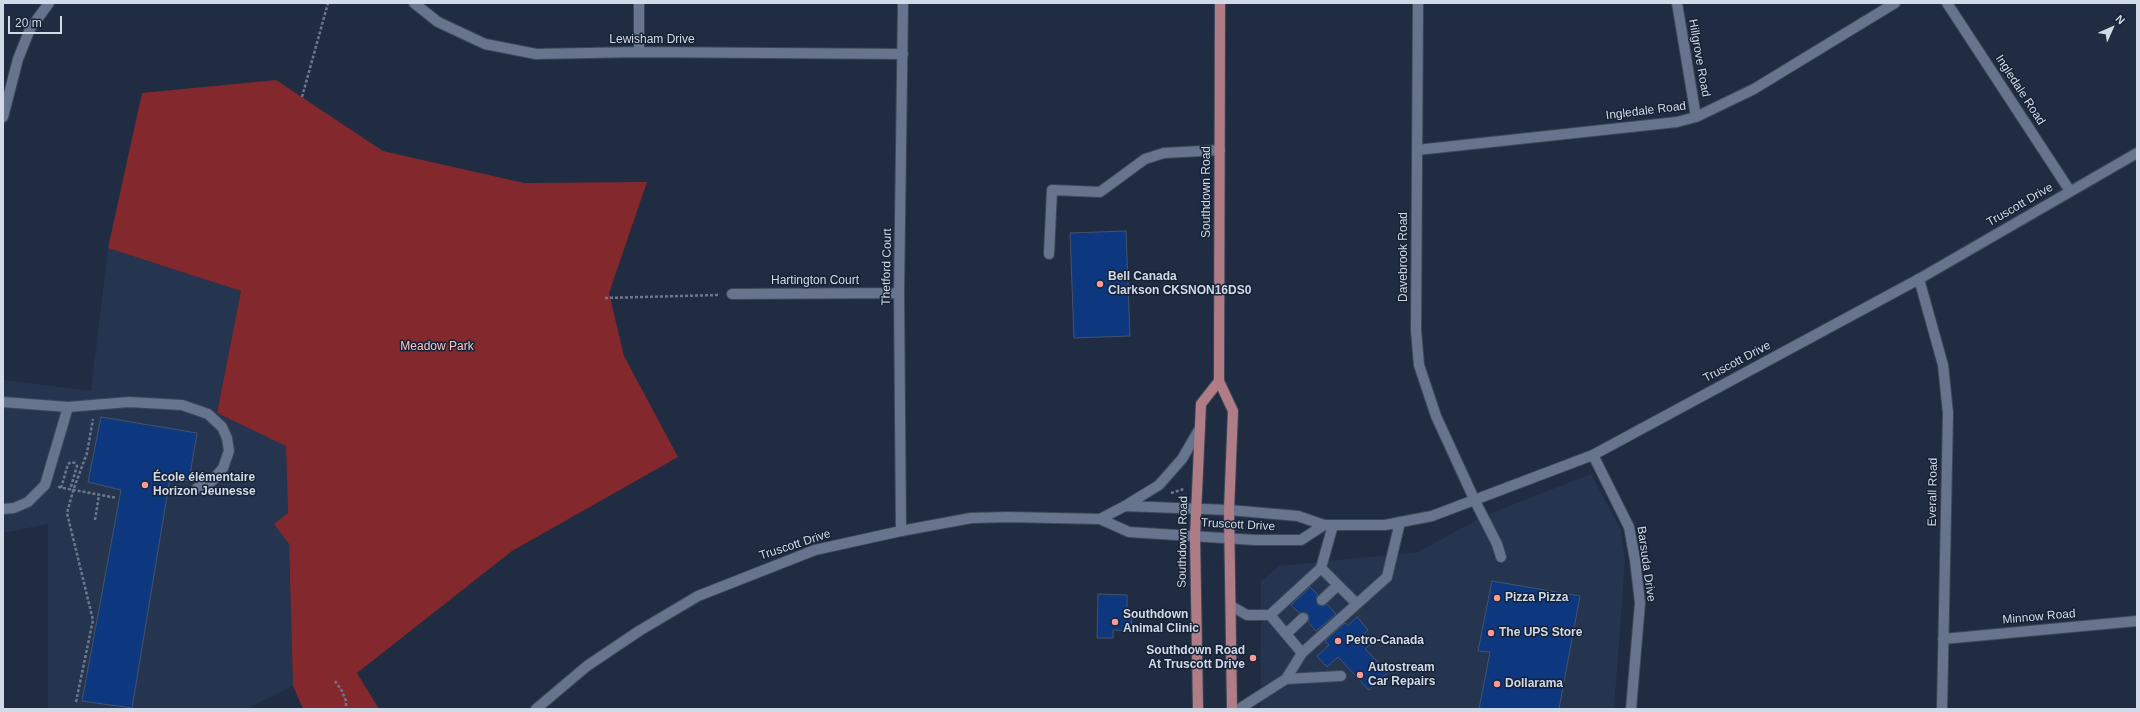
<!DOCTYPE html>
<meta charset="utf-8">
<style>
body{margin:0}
#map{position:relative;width:2140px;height:712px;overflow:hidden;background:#202c41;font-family:Arial,sans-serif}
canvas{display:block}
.frame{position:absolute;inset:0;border:4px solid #d1dae7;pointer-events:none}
.north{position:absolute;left:2092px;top:8px;width:40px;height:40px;-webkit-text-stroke:3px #172236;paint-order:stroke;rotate:45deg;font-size:11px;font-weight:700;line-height:16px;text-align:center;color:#d1dae7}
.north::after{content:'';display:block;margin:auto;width:14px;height:18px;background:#d1dae7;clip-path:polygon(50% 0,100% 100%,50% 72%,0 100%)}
.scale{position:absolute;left:8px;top:16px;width:54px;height:18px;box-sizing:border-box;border:2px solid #d1dae7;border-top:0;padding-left:5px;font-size:12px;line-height:14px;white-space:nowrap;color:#d1dae7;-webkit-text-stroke:3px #172236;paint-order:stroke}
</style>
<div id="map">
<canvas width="2140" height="712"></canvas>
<div class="frame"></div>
<div class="north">N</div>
<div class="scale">20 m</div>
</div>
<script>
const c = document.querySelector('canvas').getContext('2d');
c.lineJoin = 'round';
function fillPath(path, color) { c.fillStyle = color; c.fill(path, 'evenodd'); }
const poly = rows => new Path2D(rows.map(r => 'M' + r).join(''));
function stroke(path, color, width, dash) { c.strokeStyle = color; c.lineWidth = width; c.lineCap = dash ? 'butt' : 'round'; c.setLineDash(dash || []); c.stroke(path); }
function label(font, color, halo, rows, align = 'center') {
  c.font = font + ' Arial,sans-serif'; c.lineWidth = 3; c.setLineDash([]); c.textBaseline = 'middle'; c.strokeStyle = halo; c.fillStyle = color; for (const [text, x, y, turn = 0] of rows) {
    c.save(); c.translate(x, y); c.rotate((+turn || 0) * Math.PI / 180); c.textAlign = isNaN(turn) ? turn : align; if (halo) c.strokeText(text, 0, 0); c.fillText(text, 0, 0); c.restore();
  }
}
fillPath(poly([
 [108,248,241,291,217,413,286,445,293,686,246,709,48,709,48,524,3,533,3,380,91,391],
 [1591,474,1621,530,1625,562,1614,709,1261,709,1261,581,1279,566,1418,552,1484,516]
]), '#25354f');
fillPath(poly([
 [276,80,383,151,524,183,647,182,609,293,624,356,678,457,512,551,357,673,379,709,303,709,293,686,289,544,274,524,288,513,286,446,217,413,241,291,108,248,142,93]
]), '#83282d');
const building = poly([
 [1126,231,1130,336,1074,338,1070,233,1126,231],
 [101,417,197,433,189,481,170,478,132,708,82,701,121,490,88,482,101,417],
 [1492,581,1580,596,1559,709,1479,709,1490,652,1478,651,1492,581],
 [1310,587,1318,595,1316,598,1318,605,1323,606,1327,604,1336,614,1316,631,1308,622,1309,617,1307,613,1299,613,1291,605,1310,587],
 [1098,594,1127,595,1127,614,1132,614,1131,631,1113,630,1113,638,1097,638,1098,594],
 [1357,617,1368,630,1363,635,1371,644,1365,649,1388,672,1369,690,1338,657,1327,667,1317,656,1329,645,1325,641,1345,623,1348,626,1357,617]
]);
fillPath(building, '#0d377f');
stroke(building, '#45536a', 1);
const service = poly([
 [1049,254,1052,190,1100,192,1145,159,1164,153,1220,150],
 [3,402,68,407,129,402,182,405,208,414,222,427,227,438,229,451,223,468,212,481,197,488],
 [1475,501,1497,544,1501,557],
 [3,509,14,508,28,502,45,485,68,407],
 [1321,568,1338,585,1322,600],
 [1338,585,1357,604],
 [1231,606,1247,615,1270,615,1302,653,1286,679,1239,709],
 [1270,615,1321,568,1333,525],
 [1286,634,1303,618],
 [1302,653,1387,577,1400,522],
 [1286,679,1341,676]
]);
const minor = poly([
 [414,3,438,22,485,44,536,54,639,52,903,54],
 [1418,3,1416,330,1419,365,1436,416,1475,501],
 [1677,3,1696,117],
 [1947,3,2070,191],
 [639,52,639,3],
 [3,117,18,59,30,29,49,3],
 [1417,150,1677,122,1696,117,1754,89,1895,3],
 [1919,279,1943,365,1948,413,1942,709],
 [732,294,899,293],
 [1593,455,1629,527,1635,560,1640,603,1631,709],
 [901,531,899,293,903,3],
 [1943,639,2137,621]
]);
const tertiary = poly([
 [1125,506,1229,510,1298,516,1324,525,1385,525,1432,516,1593,455,1919,279,2137,153],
 [1100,519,1125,506,1159,485,1182,459,1200,428],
 [536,709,587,666,639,631,698,596,815,550,901,531,971,518,1008,517,1100,519,1129,532,1255,540,1301,540,1324,525]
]);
const primary = poly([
 [1220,3,1219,381,1233,411,1229,510,1232,709],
 [1198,709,1195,536,1201,404,1219,381]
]);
stroke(service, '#3d4759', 12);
stroke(minor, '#3d4759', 12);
stroke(tertiary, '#3d4759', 12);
stroke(primary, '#3d4759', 12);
stroke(poly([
 [302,97,328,3],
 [605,298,718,295],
 [58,487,117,498],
 [61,488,68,464,71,462,75,463,77,466,70,490],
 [1171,493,1184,489],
 [95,520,99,495],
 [335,681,342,691,346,701,346,709],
 [76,702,93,620,67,513,73,491,87,453,93,419]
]), '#6d788a', 2.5, [3, 2]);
stroke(service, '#66758d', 10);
stroke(minor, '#66758d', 10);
stroke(tertiary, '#66758d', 10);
stroke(primary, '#b07d86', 10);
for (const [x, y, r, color] of [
 [1100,284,4,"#f59b99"],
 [145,485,4,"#f59b99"],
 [1497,598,4,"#f59b99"],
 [1115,622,4,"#f59b99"],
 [1491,633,4,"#f59b99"],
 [1338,641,4,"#f59b99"],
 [1253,658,4,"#f59b99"],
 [1360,675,4,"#f59b99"],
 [1497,684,4,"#f59b99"]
]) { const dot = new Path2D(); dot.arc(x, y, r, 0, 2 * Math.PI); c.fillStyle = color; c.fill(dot); stroke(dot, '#172236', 1.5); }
label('12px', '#d1dae7', '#172236', [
 ["Lewisham Drive",652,40],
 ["Hillgrove Road",1699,58,80],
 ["Ingledale Road",2020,90,57],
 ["Ingledale Road",1646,111,-7],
 ["Southdown Road",1207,192,-90],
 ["Truscott Drive",2020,205,-30],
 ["Davebrook Road",1404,257,-90],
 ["Thetford Court",887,267,-89],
 ["Hartington Court",815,281],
 ["Truscott Drive",1737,362,-28],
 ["Everall Road",1933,492,-89],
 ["Truscott Drive",1238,525,3],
 ["Southdown Road",1183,542,-89],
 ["Truscott Drive",795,545,-18],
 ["Barsuda Drive",1646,564,82],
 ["Minnow Road",2039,617,-5]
]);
label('bold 12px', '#d1dae7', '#172236', [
 ["Bell Canada",1108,277],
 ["Clarkson CKSNON16DS0",1108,291],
 ["École élémentaire",153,478],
 ["Horizon Jeunesse",153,492],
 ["Pizza Pizza",1505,598],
 ["Southdown",1123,615],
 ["Animal Clinic",1123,629],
 ["The UPS Store",1499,633],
 ["Petro-Canada",1346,641],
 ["Southdown Road",1245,651,"right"],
 ["At Truscott Drive",1245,665,"right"],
 ["Autostream",1368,668],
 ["Car Repairs",1368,682],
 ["Dollarama",1505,684]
], 'left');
label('12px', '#fcc4c2', '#172236', [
 ["Meadow Park",437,347]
]);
</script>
